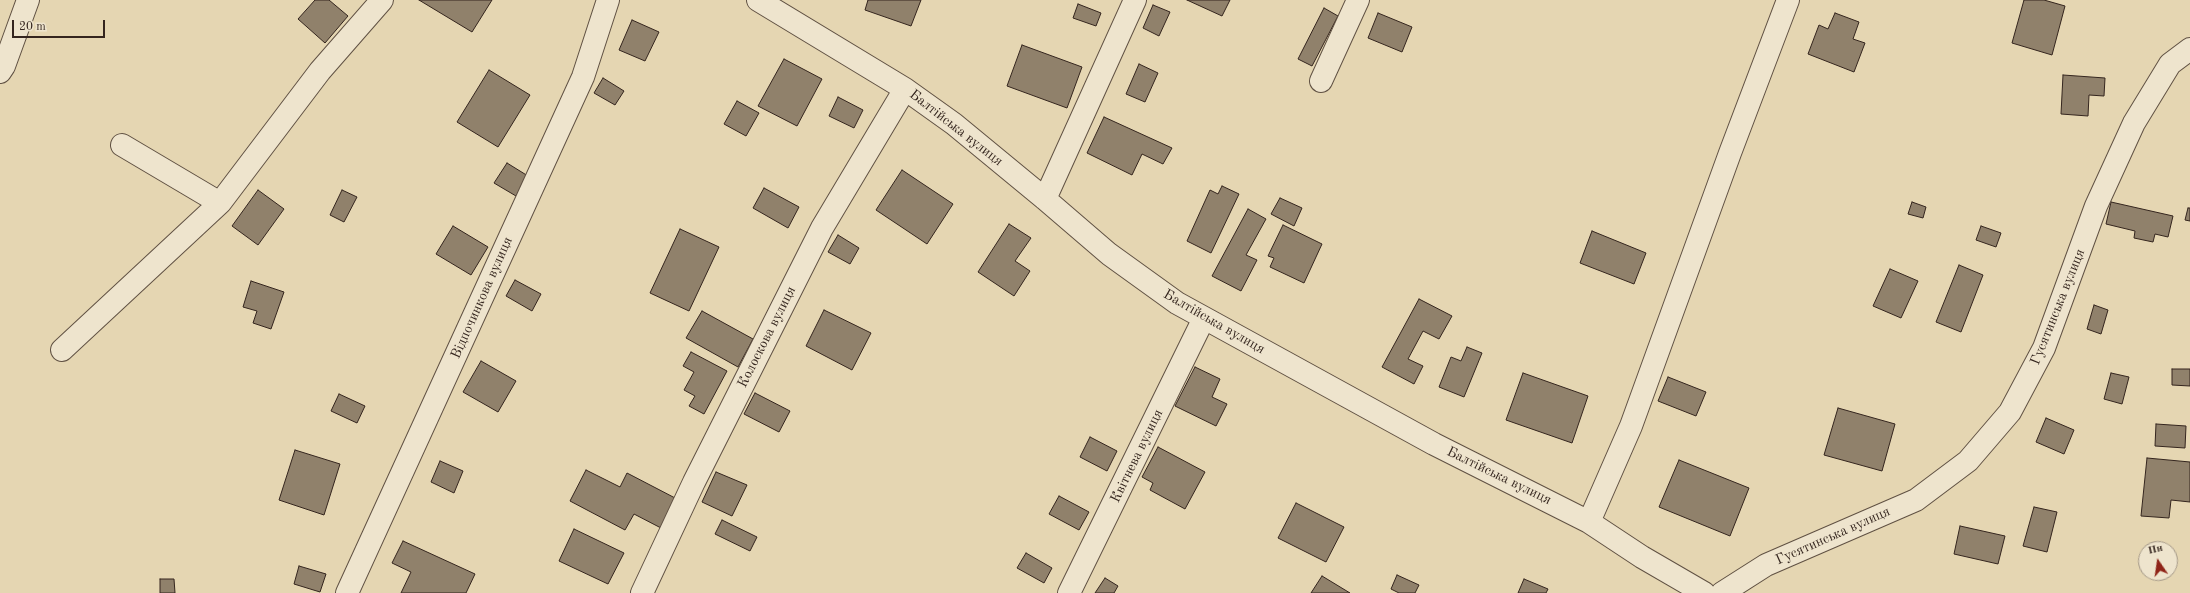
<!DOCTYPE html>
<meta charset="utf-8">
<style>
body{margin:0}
#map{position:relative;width:2190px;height:593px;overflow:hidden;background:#e5d6b2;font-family:"Old Standard TT",serif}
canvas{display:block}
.north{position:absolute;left:2138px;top:541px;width:40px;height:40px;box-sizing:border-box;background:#eee4cd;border:1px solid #a49887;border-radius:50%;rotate:347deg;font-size:11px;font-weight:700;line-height:16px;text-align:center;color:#34251e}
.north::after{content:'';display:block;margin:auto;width:14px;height:18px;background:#8f2418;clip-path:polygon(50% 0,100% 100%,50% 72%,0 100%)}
.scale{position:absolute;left:12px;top:20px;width:93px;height:18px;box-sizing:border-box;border:2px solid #34251e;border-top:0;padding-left:5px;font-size:12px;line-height:14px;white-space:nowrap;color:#34251e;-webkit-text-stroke:3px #eee4cd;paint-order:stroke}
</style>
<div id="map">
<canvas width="2190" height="593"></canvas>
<div class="north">Пн</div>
<div class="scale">20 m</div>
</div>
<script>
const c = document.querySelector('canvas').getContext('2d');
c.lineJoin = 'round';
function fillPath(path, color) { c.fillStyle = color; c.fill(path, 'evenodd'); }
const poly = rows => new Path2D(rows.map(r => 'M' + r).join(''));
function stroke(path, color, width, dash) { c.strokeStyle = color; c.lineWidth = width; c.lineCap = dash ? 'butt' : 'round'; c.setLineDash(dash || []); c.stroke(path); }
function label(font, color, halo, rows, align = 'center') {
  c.font = font + ' "Old Standard TT",serif'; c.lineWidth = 4; c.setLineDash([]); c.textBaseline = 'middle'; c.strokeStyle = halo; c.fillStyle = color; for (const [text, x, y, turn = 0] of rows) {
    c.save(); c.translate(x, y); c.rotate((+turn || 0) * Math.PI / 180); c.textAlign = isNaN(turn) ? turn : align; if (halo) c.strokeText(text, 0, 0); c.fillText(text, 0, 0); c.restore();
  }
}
const building = poly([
 [315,0,329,0,348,16,325,43,298,19,315,0],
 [419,0,492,0,472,32,419,0],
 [868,0,921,0,911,26,865,10,868,0],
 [1187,0,1230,0,1222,16,1187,0],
 [2024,0,2044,0,2065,6,2052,55,2012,43,2024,0],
 [1078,4,1101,13,1096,26,1073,18,1078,4],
 [1153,5,1170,12,1159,36,1143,28,1153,5],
 [1324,8,1338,16,1312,66,1298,59,1324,8],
 [1378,13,1412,27,1402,52,1368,38,1378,13],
 [1835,13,1859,22,1853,39,1865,43,1854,72,1808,54,1819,25,1828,29,1835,13],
 [632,20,659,32,645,61,619,50,632,20],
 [1022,45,1082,67,1067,108,1007,86,1022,45],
 [784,59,822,79,797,126,758,106,784,59],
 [1139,64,1158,73,1145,102,1126,94,1139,64],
 [489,70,530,95,498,147,457,122,489,70],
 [2063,75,2105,78,2104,96,2089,95,2088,116,2061,114,2063,75],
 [603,78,624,91,615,105,594,93,603,78],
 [838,97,863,110,854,128,829,116,838,97],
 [737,101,759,113,746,136,724,124,737,101],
 [1104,117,1172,148,1163,164,1142,154,1132,175,1087,153,1104,117],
 [507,163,528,176,516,196,494,183,507,163],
 [902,170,953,204,927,244,876,210,902,170],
 [1222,186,1239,194,1211,253,1187,241,1210,190,1218,194,1222,186],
 [764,188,799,207,788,228,753,208,764,188],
 [258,190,284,209,258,245,232,226,258,190],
 [342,190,357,197,344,222,330,215,342,190],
 [1280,198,1302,208,1294,226,1271,214,1280,198],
 [1912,202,1926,207,1923,218,1908,214,1912,202],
 [2111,202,2173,216,2168,237,2155,234,2153,242,2134,238,2135,231,2106,224,2111,202],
 [2188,208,2190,208,2190,221,2185,220,2188,208],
 [1248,209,1266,219,1246,255,1257,260,1241,291,1212,276,1248,209],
 [1009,224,1031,238,1015,261,1030,271,1014,296,978,272,1009,224],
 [1283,225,1322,244,1304,283,1270,267,1274,258,1268,256,1283,225],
 [453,226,488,247,471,275,436,254,453,226],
 [1981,226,2001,233,1996,247,1976,240,1981,226],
 [680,229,719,247,689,311,650,293,680,229],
 [1592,231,1646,253,1634,284,1580,263,1592,231],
 [838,235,859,248,850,264,828,252,838,235],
 [1959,265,1983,275,1961,332,1936,322,1959,265],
 [1890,269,1918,281,1901,318,1873,306,1890,269],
 [515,280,541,294,532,311,506,296,515,280],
 [251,281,284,292,271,329,253,323,257,311,243,307,251,281],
 [1419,299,1452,316,1439,339,1423,331,1408,359,1423,366,1414,384,1382,367,1419,299],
 [2094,305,2108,310,2101,334,2087,329,2094,305],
 [824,310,871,333,852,370,806,346,824,310],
 [702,311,753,339,738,367,686,338,702,311],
 [1467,347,1482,353,1464,397,1439,387,1451,357,1461,361,1467,347],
 [691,352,727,371,704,414,689,406,695,396,684,390,694,372,683,366,691,352],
 [481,361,516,381,498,412,463,392,481,361],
 [1195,367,1220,379,1212,397,1227,404,1216,426,1175,406,1195,367],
 [2172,369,2190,369,2190,386,2172,385,2172,369],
 [1523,373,1588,396,1572,443,1506,420,1523,373],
 [2111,373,2129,377,2122,404,2104,399,2111,373],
 [1668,377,1706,392,1696,416,1658,401,1668,377],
 [755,393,790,411,779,432,744,414,755,393],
 [339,394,365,406,357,423,331,411,339,394],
 [1838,408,1895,424,1882,471,1824,455,1838,408],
 [2046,418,2074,430,2064,454,2036,442,2046,418],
 [2156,424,2186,426,2185,448,2155,446,2156,424],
 [1090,437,1117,451,1107,471,1080,457,1090,437],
 [1158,447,1205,472,1185,509,1150,490,1153,483,1142,477,1158,447],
 [295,450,340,464,324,515,279,500,295,450],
 [2147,458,2190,462,2190,502,2171,500,2169,518,2141,516,2147,458],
 [1679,460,1749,488,1730,536,1659,507,1679,460],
 [440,461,463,471,454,493,431,482,440,461],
 [586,470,620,487,627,473,677,499,661,528,634,514,625,530,570,501,586,470],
 [716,472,747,485,732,516,702,502,716,472],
 [1059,496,1089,512,1079,530,1049,514,1059,496],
 [1296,503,1344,527,1326,562,1278,538,1296,503],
 [2034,507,2057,512,2047,552,2023,546,2034,507],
 [722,520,757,537,750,551,715,534,722,520],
 [1960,526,2005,536,1998,564,1954,554,1960,526],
 [574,529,624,553,608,584,559,561,574,529],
 [403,541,475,574,466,593,401,593,411,572,392,563,403,541],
 [1026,553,1052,568,1044,583,1017,568,1026,553],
 [299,566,326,574,320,592,294,584,299,566],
 [1397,575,1419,585,1415,593,1399,593,1391,589,1397,575],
 [1322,576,1350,593,1311,593,1322,576],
 [1105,578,1118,586,1114,593,1095,593,1105,578],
 [160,579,174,579,175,593,160,593,160,579],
 [1524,579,1548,589,1546,593,1518,593,1524,579]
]);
fillPath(building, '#90816b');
stroke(building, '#34251e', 1);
const minor = poly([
 [758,0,905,89,954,124,1045,199,1109,254,1177,303,1434,444,1589,522,1642,557,1704,593],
 [0,72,4,66,28,0],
 [1321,81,1358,0],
 [122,145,220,203,320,71,382,0],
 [1045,199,1135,0],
 [62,350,220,203],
 [1589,522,1631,426,1730,153,1788,0],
 [347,593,583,77,608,0],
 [642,593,694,482,822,228,905,89],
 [1069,593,1204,318],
 [1722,593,1766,565,1916,500,1968,461,2010,412,2044,348,2096,206,2134,123,2170,64,2190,49]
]);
stroke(minor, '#605143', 24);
stroke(minor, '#eee4cd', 22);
label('14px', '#34251e', '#eee4cd', [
 ["Балтійська вулиця",956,128,38],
 ["Відпочинкова вулиця",482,298,-66],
 ["Гусятинська вулиця",2058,307,-68],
 ["Балтійська вулиця",1214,322,30],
 ["Колоскова вулиця",767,337,-63],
 ["Квітнева вулиця",1137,456,-64],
 ["Балтійська вулиця",1499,476,26],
 ["Гусятинська вулиця",1833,536,-24]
]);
</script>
